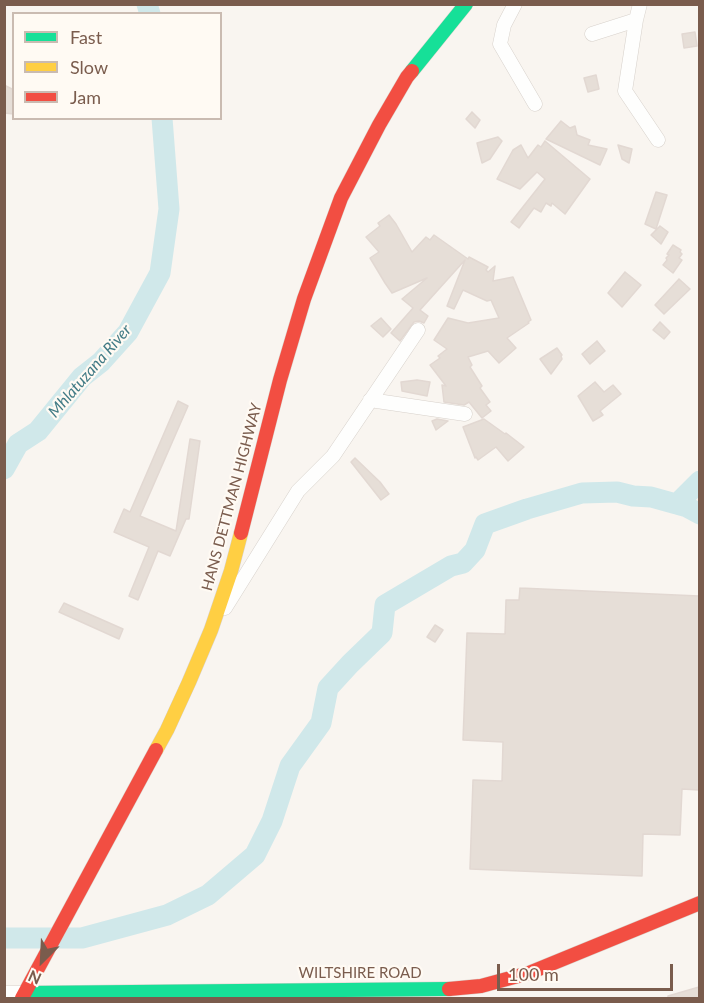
<!DOCTYPE html>
<style>
body{margin:0}
#map{position:relative;width:704px;height:1003px;overflow:hidden;background:#f9f5f0;font-family:Lato,sans-serif}
canvas{display:block}
.frame{position:absolute;inset:0;border:6px solid #7a5c4d;pointer-events:none}
.legend{position:absolute;left:12px;top:12px;width:210px;height:108px;box-sizing:border-box;background:#fffaf3;border:2px solid #cabbb1;margin:0;padding:8px 10px;list-style:none;font-size:18px;color:#7a5c4d}
.legend li{display:flex;align-items:center;gap:12px;height:30px}
.legend b{width:30px;border:2px solid #cabbb1}
.north{position:absolute;left:12px;top:931px;width:60px;height:60px;-webkit-text-stroke:4px #fffaf3;paint-order:stroke;rotate:204deg;font-size:16px;font-weight:700;line-height:24px;text-align:center;color:#7a5c4d}
.north::after{content:'';display:block;margin:auto;width:21px;height:27px;background:#7a5c4d;clip-path:polygon(50% 0,100% 100%,50% 72%,0 100%)}
.scale{position:absolute;left:497px;top:964px;width:176px;height:27px;box-sizing:border-box;border:3px solid #7a5c4d;border-top:0;padding-left:8px;font-size:18px;line-height:21px;white-space:nowrap;color:#7a5c4d;-webkit-text-stroke:4px #fffaf3;paint-order:stroke}
</style>
<div id="map">
<canvas width="704" height="1003"></canvas>
<div class="frame"></div>
<ul class="legend">
<li><b style="height:8px;background:#16e098"></b>Fast</li>
<li><b style="height:8px;background:#ffcf43"></b>Slow</li>
<li><b style="height:8px;background:#f24e42"></b>Jam</li>
</ul>
<div class="north">N</div>
<div class="scale">100 m</div>
</div>
<script>
const c = document.querySelector('canvas').getContext('2d');
c.lineJoin = 'round';
const poly = rows => new Path2D(rows.map(r => 'M' + r).join(''));
function stroke(path, color, width, dash) { c.strokeStyle = color; c.lineWidth = width; c.lineCap = dash ? 'butt' : 'round'; c.setLineDash(dash || []); c.stroke(path); }
function fillPath(path, color) { c.fillStyle = color; c.fill(path, 'evenodd'); }
function label(font, color, halo, rows, align = 'center') {
  c.font = font + ' Lato,sans-serif'; c.lineWidth = 4.5; c.setLineDash([]); c.textBaseline = 'middle'; c.strokeStyle = halo; c.fillStyle = color; for (const [text, x, y, turn = 0] of rows) {
    c.save(); c.translate(x, y); c.rotate((+turn || 0) * Math.PI / 180); c.textAlign = isNaN(turn) ? turn : align; if (halo) c.strokeText(text, 0, 0); c.fillText(text, 0, 0); c.restore();
  }
}
stroke(poly([
 [4,946,4,948]
]), '#d0e8ea', 4);
stroke(poly([
 [147,4,150,14],
 [4,469,18,444,38,431,82,377,101,362,128,332,160,273,169,209,162,118],
 [677,504,700,481],
 [4,938,82,938,167,915,208,895,255,855,272,821,290,766,321,723,328,688,350,664,382,633,385,605,451,566,463,563,475,550,485,524,527,509,582,493,617,492,633,496,651,497,687,507,700,514]
]), '#d0e8ea', 21);
const building = poly([
 [695,32,697,46,684,48,682,34,695,32],
 [596,75,599,89,588,92,584,78,596,75],
 [4,85,14,90,14,114,4,113,4,85],
 [472,112,480,120,475,128,466,119,472,112],
 [561,121,570,128,575,126,577,135,590,140,588,145,607,149,600,165,546,139,561,121],
 [498,137,502,141,490,159,482,163,477,143,498,137],
 [545,141,590,179,565,214,552,203,551,206,546,203,541,212,534,208,519,228,511,222,545,179,537,172,520,189,497,179,513,150,521,145,528,158,538,145,541,147,545,141],
 [618,145,632,149,629,163,622,159,618,145],
 [656,192,667,195,656,229,645,224,656,192],
 [389,215,396,224,412,252,426,237,430,240,434,235,468,259,469,257,488,267,486,270,488,272,495,266,493,281,513,277,531,320,528,322,529,323,507,338,516,348,499,363,488,351,468,357,472,365,470,367,482,386,480,388,490,402,486,405,491,411,482,418,469,402,464,405,444,402,442,385,446,386,430,365,440,358,438,356,447,349,434,340,448,318,468,323,499,318,491,300,487,301,463,290,454,309,447,306,465,260,420,310,428,316,424,323,419,321,414,322,400,341,391,333,413,308,402,299,427,278,392,293,385,283,370,258,379,252,366,237,380,226,378,223,389,215],
 [660,226,668,232,661,244,651,235,660,226],
 [673,245,681,250,680,252,682,254,679,258,682,260,673,273,663,265,667,260,666,258,669,255,667,254,673,245],
 [625,272,641,285,622,307,608,293,625,272],
 [679,279,690,289,664,314,655,305,679,279],
 [381,318,391,329,383,337,371,326,381,318],
 [660,322,670,332,664,339,653,330,660,322],
 [597,341,605,351,590,364,582,354,597,341],
 [557,348,562,355,561,356,562,359,551,374,540,359,557,348],
 [417,380,430,382,427,396,402,391,401,382,417,380],
 [595,382,604,392,613,385,621,394,600,411,603,415,593,421,578,396,595,382],
 [178,401,188,406,140,516,176,531,190,439,200,441,189,519,186,519,170,556,158,551,138,600,129,596,149,547,114,532,124,509,130,512,178,401],
 [437,419,448,421,436,430,432,421,437,419],
 [484,419,505,434,506,433,524,447,508,461,496,447,478,460,476,457,475,458,463,427,484,419],
 [355,458,380,482,389,494,381,500,351,462,355,458],
 [520,588,699,596,699,790,682,789,680,835,643,834,642,876,470,869,473,780,502,781,503,742,463,740,467,633,505,634,506,600,519,600,520,588],
 [64,603,123,629,119,639,59,612,64,603],
 [435,625,443,630,435,642,427,637,435,625],
 [699,987,699,999,668,999,668,996,699,987]
]);
fillPath(building, '#e6ded7');
stroke(building, '#e2d8d2', 1.5);
const street = poly([
 [515,4,504,25,500,44,535,104],
 [636,20,625,91,658,140],
 [592,34,636,20,640,4],
 [370,400,465,414],
 [225,608,298,491,333,456,418,330],
 [4,993,26,993]
]);
const fast = poly([
 [412,71,466,4],
 [26,993,449,989]
]);
const slow = poly([
 [156,750,167,730,189,682,211,630,231,571,241,533]
]);
const jam = poly([
 [241,533,280,380,304,299,341,198,379,125,407,77,412,71],
 [449,989,481,986,529,973,700,903],
 [22,998,156,750]
]);
stroke(street, '#d7d1cb', 15);
stroke(fast, '#d9d2cb', 15);
stroke(slow, '#d9d2cb', 15);
stroke(jam, '#d9d2cb', 15);
stroke(street, '#fefefd', 14);
stroke(fast, '#16e098', 14);
stroke(slow, '#ffcf43', 14);
stroke(jam, '#f24e42', 14);
label('15px', '#7a5c4d', '#fffaf3', [
 ["HANS DETTMAN HIGHWAY",232,497,-75],
 ["WILTSHIRE ROAD",360,973]
]);
label('italic 16px', '#437c86', '#fffaf3', [
 ["Mhlatuzana River",90,371,-49]
]);
</script>
